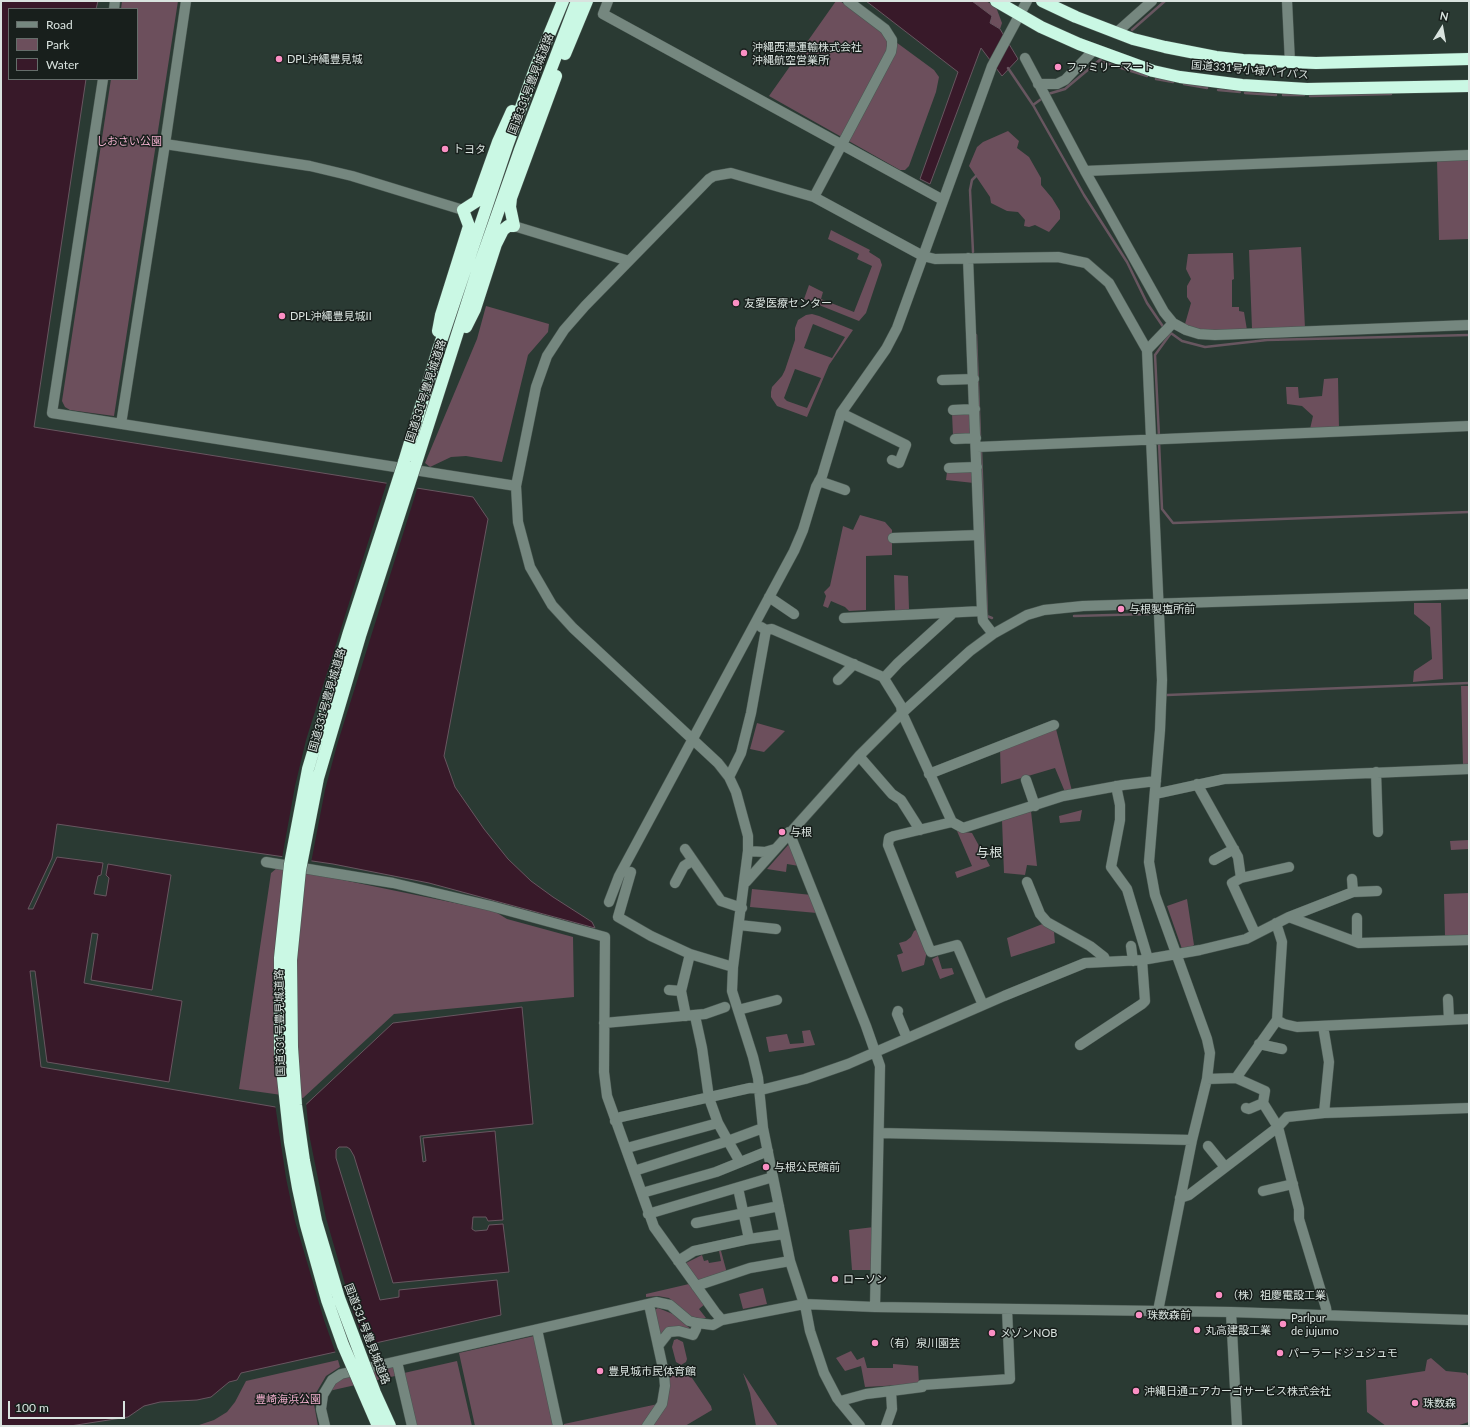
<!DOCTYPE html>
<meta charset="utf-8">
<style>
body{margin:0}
#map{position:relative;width:1470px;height:1427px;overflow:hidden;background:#2a3a33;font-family:Lato,sans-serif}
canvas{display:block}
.frame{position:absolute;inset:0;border:2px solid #d9e3df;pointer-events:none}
.legend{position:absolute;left:8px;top:8px;width:130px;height:72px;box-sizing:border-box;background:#181f1c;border:1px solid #656d6a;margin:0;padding:5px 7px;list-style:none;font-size:12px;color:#d9e3df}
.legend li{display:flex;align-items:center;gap:8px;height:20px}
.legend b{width:20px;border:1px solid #656d6a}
.north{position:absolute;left:1422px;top:8px;width:40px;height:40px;-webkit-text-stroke:3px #181f1c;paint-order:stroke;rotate:11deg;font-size:11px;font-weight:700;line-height:16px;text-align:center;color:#d9e3df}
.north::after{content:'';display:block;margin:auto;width:14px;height:18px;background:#d9e3df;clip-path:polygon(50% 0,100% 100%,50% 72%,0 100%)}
.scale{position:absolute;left:8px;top:1401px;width:117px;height:18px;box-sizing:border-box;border:2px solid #d9e3df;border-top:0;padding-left:5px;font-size:12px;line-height:14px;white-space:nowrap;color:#d9e3df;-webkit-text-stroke:3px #181f1c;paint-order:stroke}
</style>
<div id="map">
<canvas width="1470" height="1427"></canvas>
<div class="frame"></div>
<ul class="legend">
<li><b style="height:5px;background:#75877f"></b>Road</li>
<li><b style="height:11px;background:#6c4f5c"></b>Park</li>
<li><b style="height:11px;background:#381929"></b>Water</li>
</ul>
<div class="north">N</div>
<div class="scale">100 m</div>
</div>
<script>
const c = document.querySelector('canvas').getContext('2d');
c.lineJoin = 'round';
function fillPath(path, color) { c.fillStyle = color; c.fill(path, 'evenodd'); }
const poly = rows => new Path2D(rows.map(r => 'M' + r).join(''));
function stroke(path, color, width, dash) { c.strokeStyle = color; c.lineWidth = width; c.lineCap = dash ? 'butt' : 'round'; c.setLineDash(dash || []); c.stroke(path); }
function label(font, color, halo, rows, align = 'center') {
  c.font = font + ' Lato,"Noto Sans JP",sans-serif'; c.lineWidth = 3; c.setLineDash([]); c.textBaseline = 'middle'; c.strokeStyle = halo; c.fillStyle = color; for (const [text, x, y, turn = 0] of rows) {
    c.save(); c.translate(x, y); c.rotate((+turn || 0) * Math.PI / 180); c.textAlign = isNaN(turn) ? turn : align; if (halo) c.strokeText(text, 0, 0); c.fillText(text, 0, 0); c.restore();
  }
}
fillPath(poly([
 [122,1,178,1,114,416,70,410,65,407,62,401,111,79,137,79,137,9,121,9],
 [836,1,840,1,934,70,939,77,936,92,909,166,905,170,900,170,769,96],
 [972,1,986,1,996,7,1002,23,1000,29,990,23,992,16],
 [1008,131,1019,141,1017,148,1029,157,1041,178,1041,185,1052,198,1060,211,1060,219,1049,232,1035,225,1029,227,1024,226,1025,220,1018,212,1007,211,991,203,990,197,969,166,977,147,983,142],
 [1469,158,1469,239,1439,240,1437,160],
 [831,230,870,250,869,252,880,259,882,265,866,313,859,321,804,299,809,285,823,292,821,299,854,312,872,266,857,259,859,254,828,239],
 [1301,247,1305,328,1252,329,1249,250],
 [1233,253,1234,279,1232,280,1232,307,1239,307,1239,311,1244,312,1247,330,1216,331,1195,329,1185,324,1191,303,1187,297,1187,286,1191,279,1186,269,1188,254],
 [486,306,549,324,548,332,528,355,502,462,466,456,451,457,430,467,425,463,477,339],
 [812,314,819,316,853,330,829,365,807,417,777,406,771,397,771,392,772,387,782,376,785,370,795,340,795,328,798,320,806,315],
 [813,324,845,337,832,358,804,348],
 [795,369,821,378,807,408,787,401,784,398],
 [1338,378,1339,428,1310,429,1313,416,1302,406,1287,404,1286,387,1298,387,1299,398,1322,396,1324,379],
 [970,412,971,435,953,436,952,413],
 [947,472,973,472,974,483,946,480],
 [860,515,885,522,892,530,892,555,866,556,866,610,849,611,845,607,831,601,828,608,823,606,826,596,824,592,830,586,843,526,853,530],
 [894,575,908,576,909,609,903,611,895,611],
 [1414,603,1441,603,1443,679,1413,682,1414,671,1432,659,1430,627,1414,614],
 [1461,686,1469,686,1469,765,1463,765],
 [757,723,785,731,764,752,750,749],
 [1056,729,1072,791,1065,792,1055,768,1001,784,1000,748],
 [1082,810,1080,821,1060,823,1059,816],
 [1031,811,1037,866,1027,865,1025,875,1004,873,1002,820],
 [957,831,972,833,990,866,957,878,955,872,972,866],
 [1469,840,1469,849,1451,850,1450,841],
 [789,844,799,866,787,864,786,872,767,869],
 [277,868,343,880,494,911,507,919,573,937,574,997,394,1014,303,1098,239,1089,271,873],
 [752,889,812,895,817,913,750,907],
 [1469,893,1469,935,1445,936,1444,894],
 [1187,899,1194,945,1192,947,1182,949,1167,906],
 [1045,923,1054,932,1055,943,1011,957,1007,938],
 [918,929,927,951,924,965,902,972,897,955,903,953,899,943,906,941,911,937,914,931],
 [938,956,942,969,952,968,954,974,940,979,932,959],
 [810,1030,815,1045,769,1052,766,1037,787,1034,790,1044,804,1043,802,1031],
 [874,1227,873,1270,852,1270,849,1230],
 [719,1251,721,1251,727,1273,700,1283,686,1263,702,1255,704,1261,708,1260,709,1263,721,1261],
 [689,1284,705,1304,699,1309,706,1318,701,1319,690,1316,669,1298,658,1296,646,1297,646,1294],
 [763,1288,767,1304,743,1309,739,1294],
 [658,1308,673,1314,693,1331,660,1338,654,1310],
 [534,1336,556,1426,475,1426,459,1353],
 [677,1339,683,1342,687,1359,686,1362,681,1365,676,1362,672,1347,674,1340],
 [851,1351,857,1360,864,1357,867,1368,893,1368,893,1364,918,1366,919,1384,865,1387,861,1366,845,1371,836,1358],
 [1431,1358,1446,1371,1466,1373,1469,1377,1469,1422,1456,1426,1386,1426,1367,1412,1366,1380,1425,1371,1427,1360],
 [338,1360,340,1367,326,1376,316,1393,314,1404,318,1426,133,1426,199,1425,214,1420,227,1412,235,1402,246,1381],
 [457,1361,472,1426,415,1426,404,1373],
 [393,1366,395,1376,329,1391,337,1382,345,1377],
 [743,1373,778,1426,756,1426,750,1393],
 [668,1374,677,1377,690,1375,711,1406,712,1410,685,1426,649,1426],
 [658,1404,642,1426,564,1426,564,1424]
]), '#6c4f5c');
const water = poly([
 [1,1,98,1,96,9,9,9,9,79,86,79,34,427,473,497,488,519,444,756,455,787,484,829,508,859,531,881,553,897,592,922,595,928,429,883,333,864,57,824,52,858,28,909,33,909,57,857,103,863,101,875,98,876,94,894,106,896,109,878,106,875,108,864,171,875,152,990,91,980,98,934,92,933,84,983,182,1001,169,1082,47,1062,35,971,30,971,41,1067,299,1111,393,1023,522,1007,533,1124,420,1136,423,1162,426,1161,423,1138,495,1131,503,1220,488,1221,486,1217,473,1217,472,1229,475,1231,487,1230,489,1225,503,1224,509,1272,393,1283,354,1156,350,1149,347,1147,339,1147,336,1150,336,1158,380,1300,399,1297,399,1290,497,1280,501,1315,241,1373,237,1380,229,1382,211,1397,197,1400,160,1402,144,1406,128,1417,70,1426,1,1426,1,1],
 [866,1,972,1,992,16,990,23,1000,29,1018,59,1002,76,981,48,930,184,920,179,958,72,866,1]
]);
fillPath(water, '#381929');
stroke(water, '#685660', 1);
fillPath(poly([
 [387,482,418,486,337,745,325,790,311,863,282,858,295,786,306,740],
 [306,1102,309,1134,326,1218,354,1315,367,1347,336,1354,324,1320,295,1221,286,1178,275,1104,299,1108]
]), '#2a3a33');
stroke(poly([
 [1132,30,1165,1],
 [1099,61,1147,76],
 [1008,68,1033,105,1084,195,1127,262,1147,303,1164,328],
 [1156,79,1173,82],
 [1184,84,1207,88],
 [1218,90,1240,92],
 [1245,93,1276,95],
 [1048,94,1065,89,1102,58],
 [1283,95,1304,95],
 [1310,96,1391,94],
 [1033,105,1044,97],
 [973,252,970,190,972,180,976,176],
 [1168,331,1182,341,1205,347,1267,340,1469,335],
 [976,335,980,436],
 [1159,437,1155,355,1171,333],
 [1159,442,1162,509,1173,523,1469,512],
 [981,450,987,616,992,618],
 [1074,616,1150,614],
 [1167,695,1469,683]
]), '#685660', 2.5);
const minor = poly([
 [608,1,603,14,943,200],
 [1287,1,1290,63],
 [114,9,115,1],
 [1116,33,1152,1],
 [1025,58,1085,171,1164,312,1173,323,1186,330,1199,334,1215,335,1469,325],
 [103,79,52,413,516,486],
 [1038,84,1057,84,1065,80,1094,50],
 [165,144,310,166,352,176,463,210],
 [1085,171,1469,155],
 [814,197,891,52,892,46,892,40,885,29,848,1],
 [514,226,629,261],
 [968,258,982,611,983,621,993,634],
 [1147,350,1173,323],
 [942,380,974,379],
 [953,410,975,409],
 [841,413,906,445,899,463,892,460],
 [121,424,165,144,186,1],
 [955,439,976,438],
 [977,447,1469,426],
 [949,468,977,467],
 [819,481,845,490],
 [893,538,979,535],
 [769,597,794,614],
 [844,618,982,611],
 [766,630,772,629,883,677,901,706,902,713,952,822,963,828,1063,796,1123,785,1156,781],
 [884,678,898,663,953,613],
 [838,680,854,664],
 [859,756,892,794,901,800,920,830],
 [1376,772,1378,832],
 [929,774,1054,725],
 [729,777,741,753,751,713,766,630,761,627],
 [1026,780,1035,806],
 [1197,784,1238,857,1241,878,1232,883,1255,933],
 [1116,786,1120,805,1120,820,1111,867,1127,889,1148,959],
 [1155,794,1224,779,1469,769],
 [952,822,894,836,889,838,888,845,929,948,931,952,957,945,983,1005],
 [789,832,866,1026,880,1066,875,1307],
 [685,849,721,901,742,908],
 [748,851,765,852,775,849],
 [1214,860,1234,849],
 [266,862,393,883,491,906,605,937,604,1072,607,1096,654,1227,715,1312,722,1320,804,1304,875,1307,1231,1312,1469,1320],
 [631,872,618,917,651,936,690,954,733,967],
 [1241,878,1289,867],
 [1352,879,1353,892],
 [746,882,859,756,902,713,970,651,993,634,1027,615,1044,610,1083,606,1469,594],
 [1027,882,1040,914,1047,922,1090,946,1104,957,1106,961],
 [675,883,684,866,692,861],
 [609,902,619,876,794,551,803,530,816,487,822,476,841,413,886,349,897,328,992,66,1027,1],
 [1289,917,1353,892,1377,891],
 [1357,918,1357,942],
 [1276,923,1282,942,1277,1020,1284,1024,1297,1027,1469,1019],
 [739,925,776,929],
 [1131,946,1133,961],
 [669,990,681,991],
 [1448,999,1449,1020],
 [738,1010,777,1000],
 [898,1011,897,1014,907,1038],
 [686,1016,681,991,690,954],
 [604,1023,705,1014,725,1007],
 [1323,1026,1329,1062,1324,1113],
 [1259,1044,1282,1049],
 [1080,1045,1142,1004,1145,1001,1142,960],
 [1236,1078,1265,1091,1263,1103,1278,1127,1299,1209,1299,1219,1326,1308,1327,1315],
 [1207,1079,1236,1078,1277,1020],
 [1246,1108,1249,1109,1263,1103],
 [615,1121,621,1117,750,1088,765,1089,805,1079,848,1064,1004,996,1085,963,1142,960,1200,950,1246,939,1289,917,1359,943,1469,940],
 [879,1133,1192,1140],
 [1208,1146,1225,1167],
 [627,1148,718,1123],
 [740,1162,728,1141,763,1128],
 [634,1171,728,1141,718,1123,709,1098,702,1048,695,1016],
 [1263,1191,1293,1184],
 [642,1193,716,1172,768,1151],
 [1180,1198,1189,1195,1278,1127,1287,1117,1324,1113,1469,1108],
 [648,1214,773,1177],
 [696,1223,779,1206],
 [749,1239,784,1234],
 [678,1261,694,1251,749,1239,738,1188],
 [696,1286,750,1268,790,1261],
 [1231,1312,1237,1426],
 [538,1334,558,1426],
 [658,1346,669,1332,679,1331,693,1335,696,1329],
 [398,1366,412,1426],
 [840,1402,844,1400,866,1394,891,1391],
 [325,1426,321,1409,323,1395,332,1380,341,1374,656,1302,670,1305,689,1321,697,1323,713,1325,722,1320],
 [647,1426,662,1404,665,1386,664,1373,650,1309],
 [860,1426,837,1398,824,1373,810,1331,806,1310,790,1261,763,1128,758,1078,753,1057,732,991,733,967,748,851,748,836,736,792,729,777,718,763,573,628,552,605,530,567,518,522,516,486,536,387,547,356,564,330,585,306,709,179,714,176,731,173,814,197,923,256,935,259,1058,257,1086,263,1109,283,1147,350,1162,680,1160,730,1149,862,1155,895,1207,1039,1210,1053,1207,1079,1192,1140,1158,1311],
 [886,1426,892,1409,891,1391,922,1387,922,1385,1010,1379,1007,1309]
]);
const highway = poly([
 [996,1,1041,27,1079,44,1153,71,1180,77,1242,85,1307,89,1469,86],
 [1042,1,1076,17,1133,39,1165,47,1216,57,1243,60,1316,63,1469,59],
 [565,54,587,1],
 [466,327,475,309,496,244,503,230,508,226,514,226,510,207,511,198,556,76],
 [438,331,441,315,469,226,463,210,477,201,498,142,512,111],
 [404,462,438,350,507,146,535,69,563,1],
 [416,463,478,269,520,150,577,1]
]);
stroke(minor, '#4a5852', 11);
stroke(highway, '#4a5852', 13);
stroke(minor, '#75877f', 10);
stroke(highway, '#caf8e4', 12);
const highwayBridge = poly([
 [378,1426,343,1345,327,1300,306,1225,298,1188,290,1142,280,1050,280,958,290,864,308,769,349,632,404,462],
 [390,1426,375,1393,339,1298,316,1221,304,1161,296,1105,292,1047,291,960,300,870,318,778,360,636,416,463]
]);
stroke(highwayBridge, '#4a5852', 13, []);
stroke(highwayBridge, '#caf8e4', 12);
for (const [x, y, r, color] of [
 [744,53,4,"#fb8fc4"],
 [279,59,4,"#fb8fc4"],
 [1058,67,4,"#fb8fc4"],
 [445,149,4,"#fb8fc4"],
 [736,303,4,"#fb8fc4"],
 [282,316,4,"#fb8fc4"],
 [1121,609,4,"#fb8fc4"],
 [782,832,4,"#fb8fc4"],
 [766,1167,4,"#fb8fc4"],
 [835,1279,4,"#fb8fc4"],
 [1219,1295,4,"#fb8fc4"],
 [1139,1315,4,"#fb8fc4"],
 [1283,1324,4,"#fb8fc4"],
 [1197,1330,4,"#fb8fc4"],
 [992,1333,4,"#fb8fc4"],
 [875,1343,4,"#fb8fc4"],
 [1280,1353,4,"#fb8fc4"],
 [600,1371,4,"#fb8fc4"],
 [1136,1391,4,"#fb8fc4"],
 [1415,1403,4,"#fb8fc4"]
]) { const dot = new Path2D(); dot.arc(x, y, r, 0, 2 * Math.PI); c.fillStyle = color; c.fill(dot); stroke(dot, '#181f1c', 1.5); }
label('11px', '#d9e3df', '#181f1c', [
 ["沖縄西濃運輸株式会社",752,47],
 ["沖縄航空営業所",752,60],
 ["DPL沖縄豊見城",287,59],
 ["ファミリーマート",1066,67],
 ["トヨタ",453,149],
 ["友愛医療センター",744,303],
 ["DPL沖縄豊見城II",290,316],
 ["与根製塩所前",1129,609],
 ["与根",790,832],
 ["与根公民館前",774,1167],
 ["ローソン",843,1279],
 ["（株）祖慶電設工業",1227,1295],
 ["珠数森前",1147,1315],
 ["Parlpur",1291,1318],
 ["de jujumo",1291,1331],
 ["丸高建設工業",1205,1330],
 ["メゾンNOB",1000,1333],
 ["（有）泉川園芸",883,1343],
 ["パーラードジュジュモ",1288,1353],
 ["豊見城市民体育館",608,1371],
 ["沖縄日通エアカーゴサービス株式会社",1144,1391],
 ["珠数森",1423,1403]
], 'left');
label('11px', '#d9e3df', '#181f1c', [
 ["国道331号小禄バイパス",1250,70,5],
 ["国道331号豊見城道路",531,84,-69],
 ["国道331号豊見城道路",426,391,-72],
 ["国道331号豊見城道路",327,700,-74],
 ["国道331号豊見城道路",280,1023,-91],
 ["国道331号豊見城道路",367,1334,69]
]);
label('11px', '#eeadcb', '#181f1c', [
 ["しおさい公園",129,141],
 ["豊崎海浜公園",288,1399]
]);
label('13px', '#d9e3df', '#181f1c', [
 ["与根",989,853]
]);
</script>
